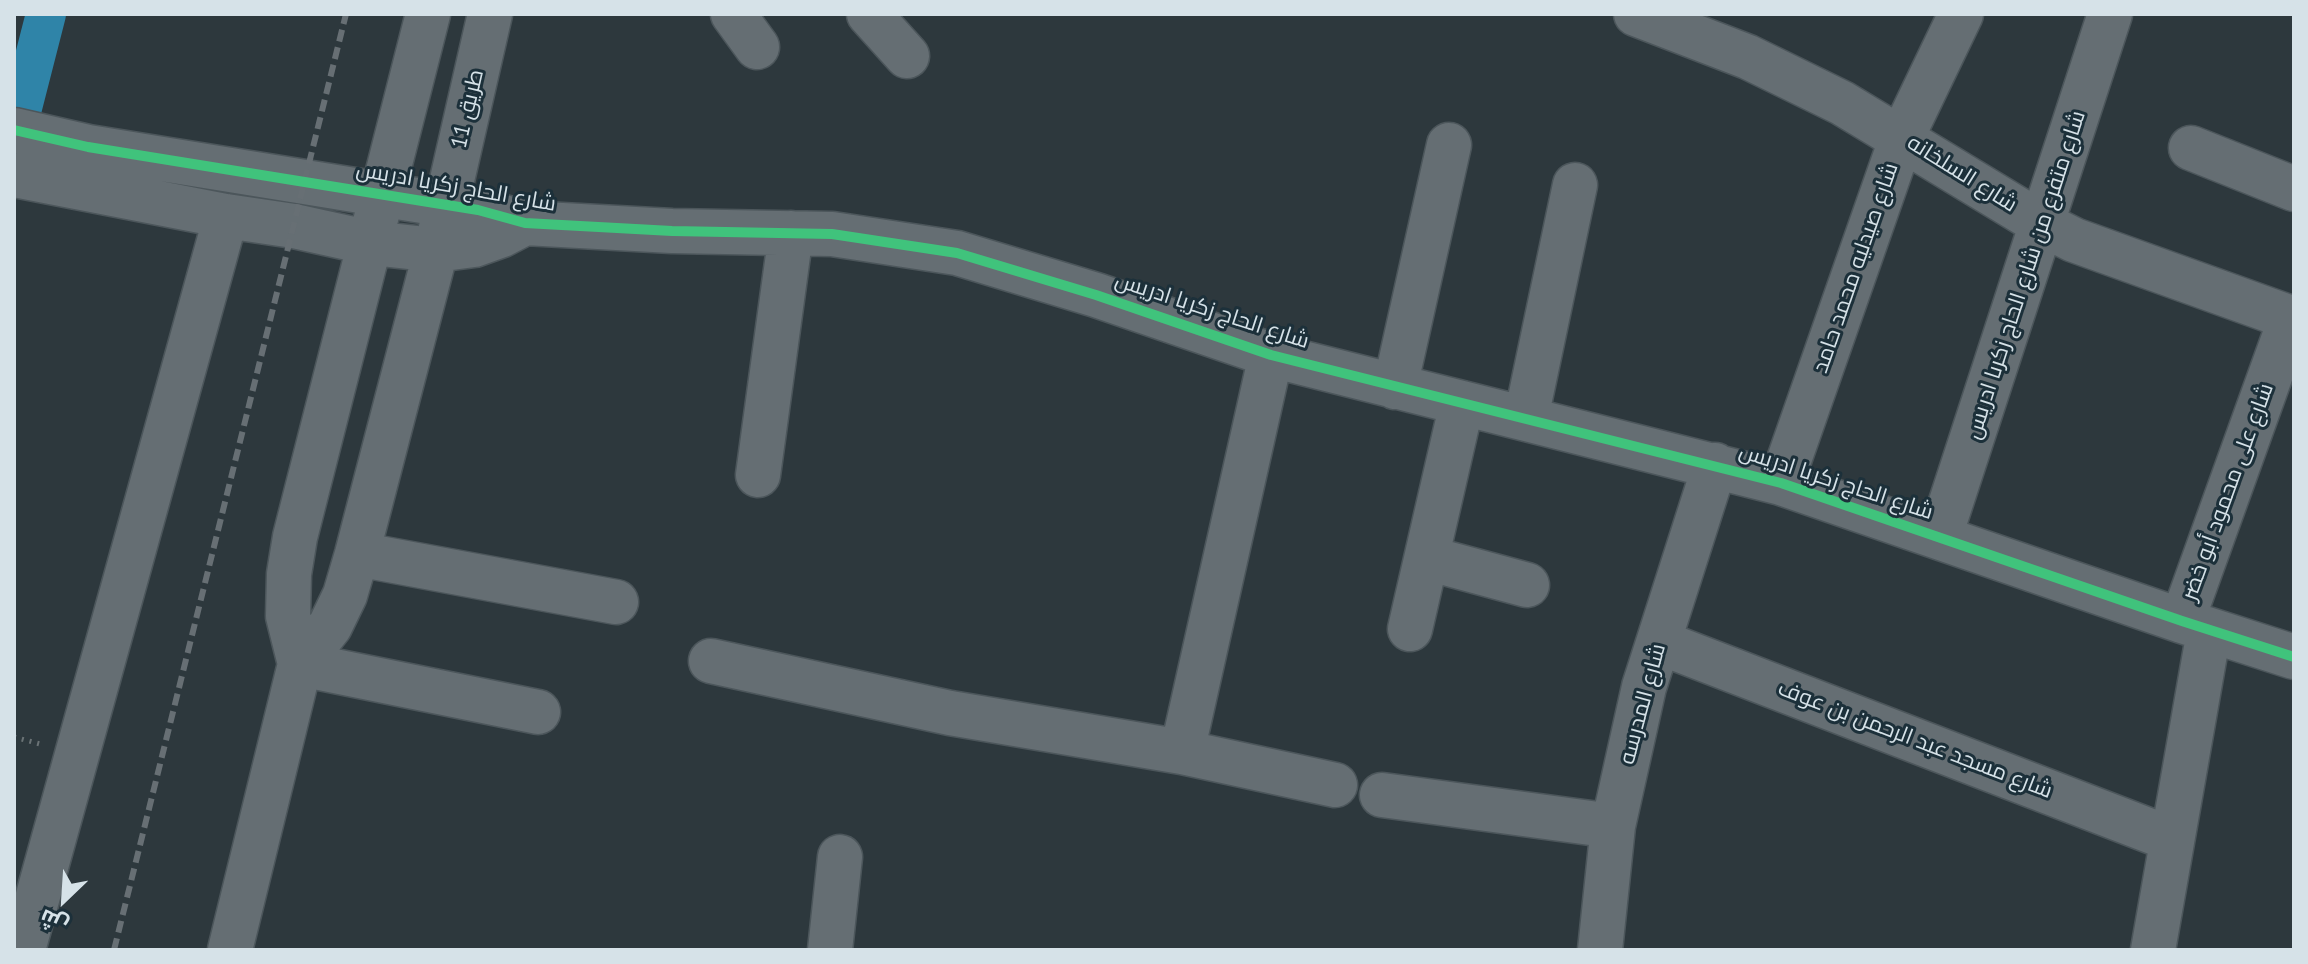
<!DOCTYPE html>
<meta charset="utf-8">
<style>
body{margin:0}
#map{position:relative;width:2308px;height:964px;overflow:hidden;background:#2d383d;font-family:"PT Sans",Cairo,sans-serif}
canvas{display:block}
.frame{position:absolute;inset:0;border:16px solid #d6e2e8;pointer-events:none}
.north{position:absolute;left:24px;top:860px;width:80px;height:80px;-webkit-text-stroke:6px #1c303a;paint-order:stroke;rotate:205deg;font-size:22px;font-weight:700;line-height:32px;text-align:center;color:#d6e2e8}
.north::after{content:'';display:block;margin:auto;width:28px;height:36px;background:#d6e2e8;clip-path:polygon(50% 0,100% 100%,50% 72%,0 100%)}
</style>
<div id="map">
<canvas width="2308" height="964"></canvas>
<div class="frame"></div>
<div class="north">ش</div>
</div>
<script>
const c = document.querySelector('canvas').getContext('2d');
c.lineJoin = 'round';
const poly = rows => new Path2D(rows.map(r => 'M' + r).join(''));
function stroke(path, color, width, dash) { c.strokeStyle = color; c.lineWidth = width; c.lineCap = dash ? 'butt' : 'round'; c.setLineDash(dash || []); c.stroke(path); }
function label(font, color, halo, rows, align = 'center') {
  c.font = font + ' "PT Sans",Cairo,sans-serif'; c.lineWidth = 6; c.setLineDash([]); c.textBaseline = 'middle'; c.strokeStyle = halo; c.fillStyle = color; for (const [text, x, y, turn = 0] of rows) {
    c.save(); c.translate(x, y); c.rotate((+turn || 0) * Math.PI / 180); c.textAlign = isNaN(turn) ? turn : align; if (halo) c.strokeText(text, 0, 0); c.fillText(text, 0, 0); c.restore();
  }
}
stroke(poly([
 [14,139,46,14]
]), '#2f84a8', 40);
const minor = poly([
 [733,14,757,47],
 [869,14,907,56],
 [1636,14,1748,57,1842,103,2042,224,2074,240,2294,319],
 [14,130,88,147,478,210,525,223,672,231,832,234,957,253,1096,295,1271,355,1781,483,2182,621,2294,657],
 [2191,148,2294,189],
 [14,175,226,216,294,226,371,243,436,250,474,245,502,235,525,223],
 [1395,387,1449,145],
 [1526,418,1575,185],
 [758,475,791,233],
 [1781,483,1902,137,1961,14],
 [1940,536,2110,14],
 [357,554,616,602],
 [1427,558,1527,585],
 [2182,621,2291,318],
 [1410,629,1462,403],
 [1659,642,2171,839],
 [711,661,950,713,1182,752,1335,785],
 [300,664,288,616,289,574,295,537,428,14],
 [300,664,538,712],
 [1182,752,1271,355],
 [1382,795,1613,826],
 [23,950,226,216],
 [230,950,300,664,330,626,345,595,357,554,436,250,490,14],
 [830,950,840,857],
 [1600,950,1613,826,1644,687,1715,465],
 [2153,950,2209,631]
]);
stroke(minor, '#4c565b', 47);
stroke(poly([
 [14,737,40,744]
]), '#6b7376', 5, [2, 6]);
stroke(minor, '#656e73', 44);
stroke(poly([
 [114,950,346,14]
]), '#676f74', 6, [12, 6]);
stroke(poly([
 [14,130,88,147,478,210,525,223,672,231,832,234,957,253,1096,295,1271,355,1781,483,2182,621,2294,657]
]), '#40c37c', 10);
label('22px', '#d6e2e8', '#1c303a', [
 ["طريق 11",468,109,-77],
 ["شارع السلخانه",1962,174,32],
 ["شارع الحاج زكريا ادريس",456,187,10],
 ["شارع صيدليه محمد حامد",1856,268,-71],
 ["شارع متفرع من شارع الحاج زكرىا ادريس",2026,275,-72],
 ["شارع الحاج زكريا ادريس",1212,311,18],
 ["شارع الحاج زكريا ادريس",1836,482,18],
 ["شارع على محمود أبو خضر",2228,492,-70],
 ["شارع المدرسه",1643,704,-75],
 ["شارع مسجد عبد الرحمن بن عوف",1915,740,21]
]);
</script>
